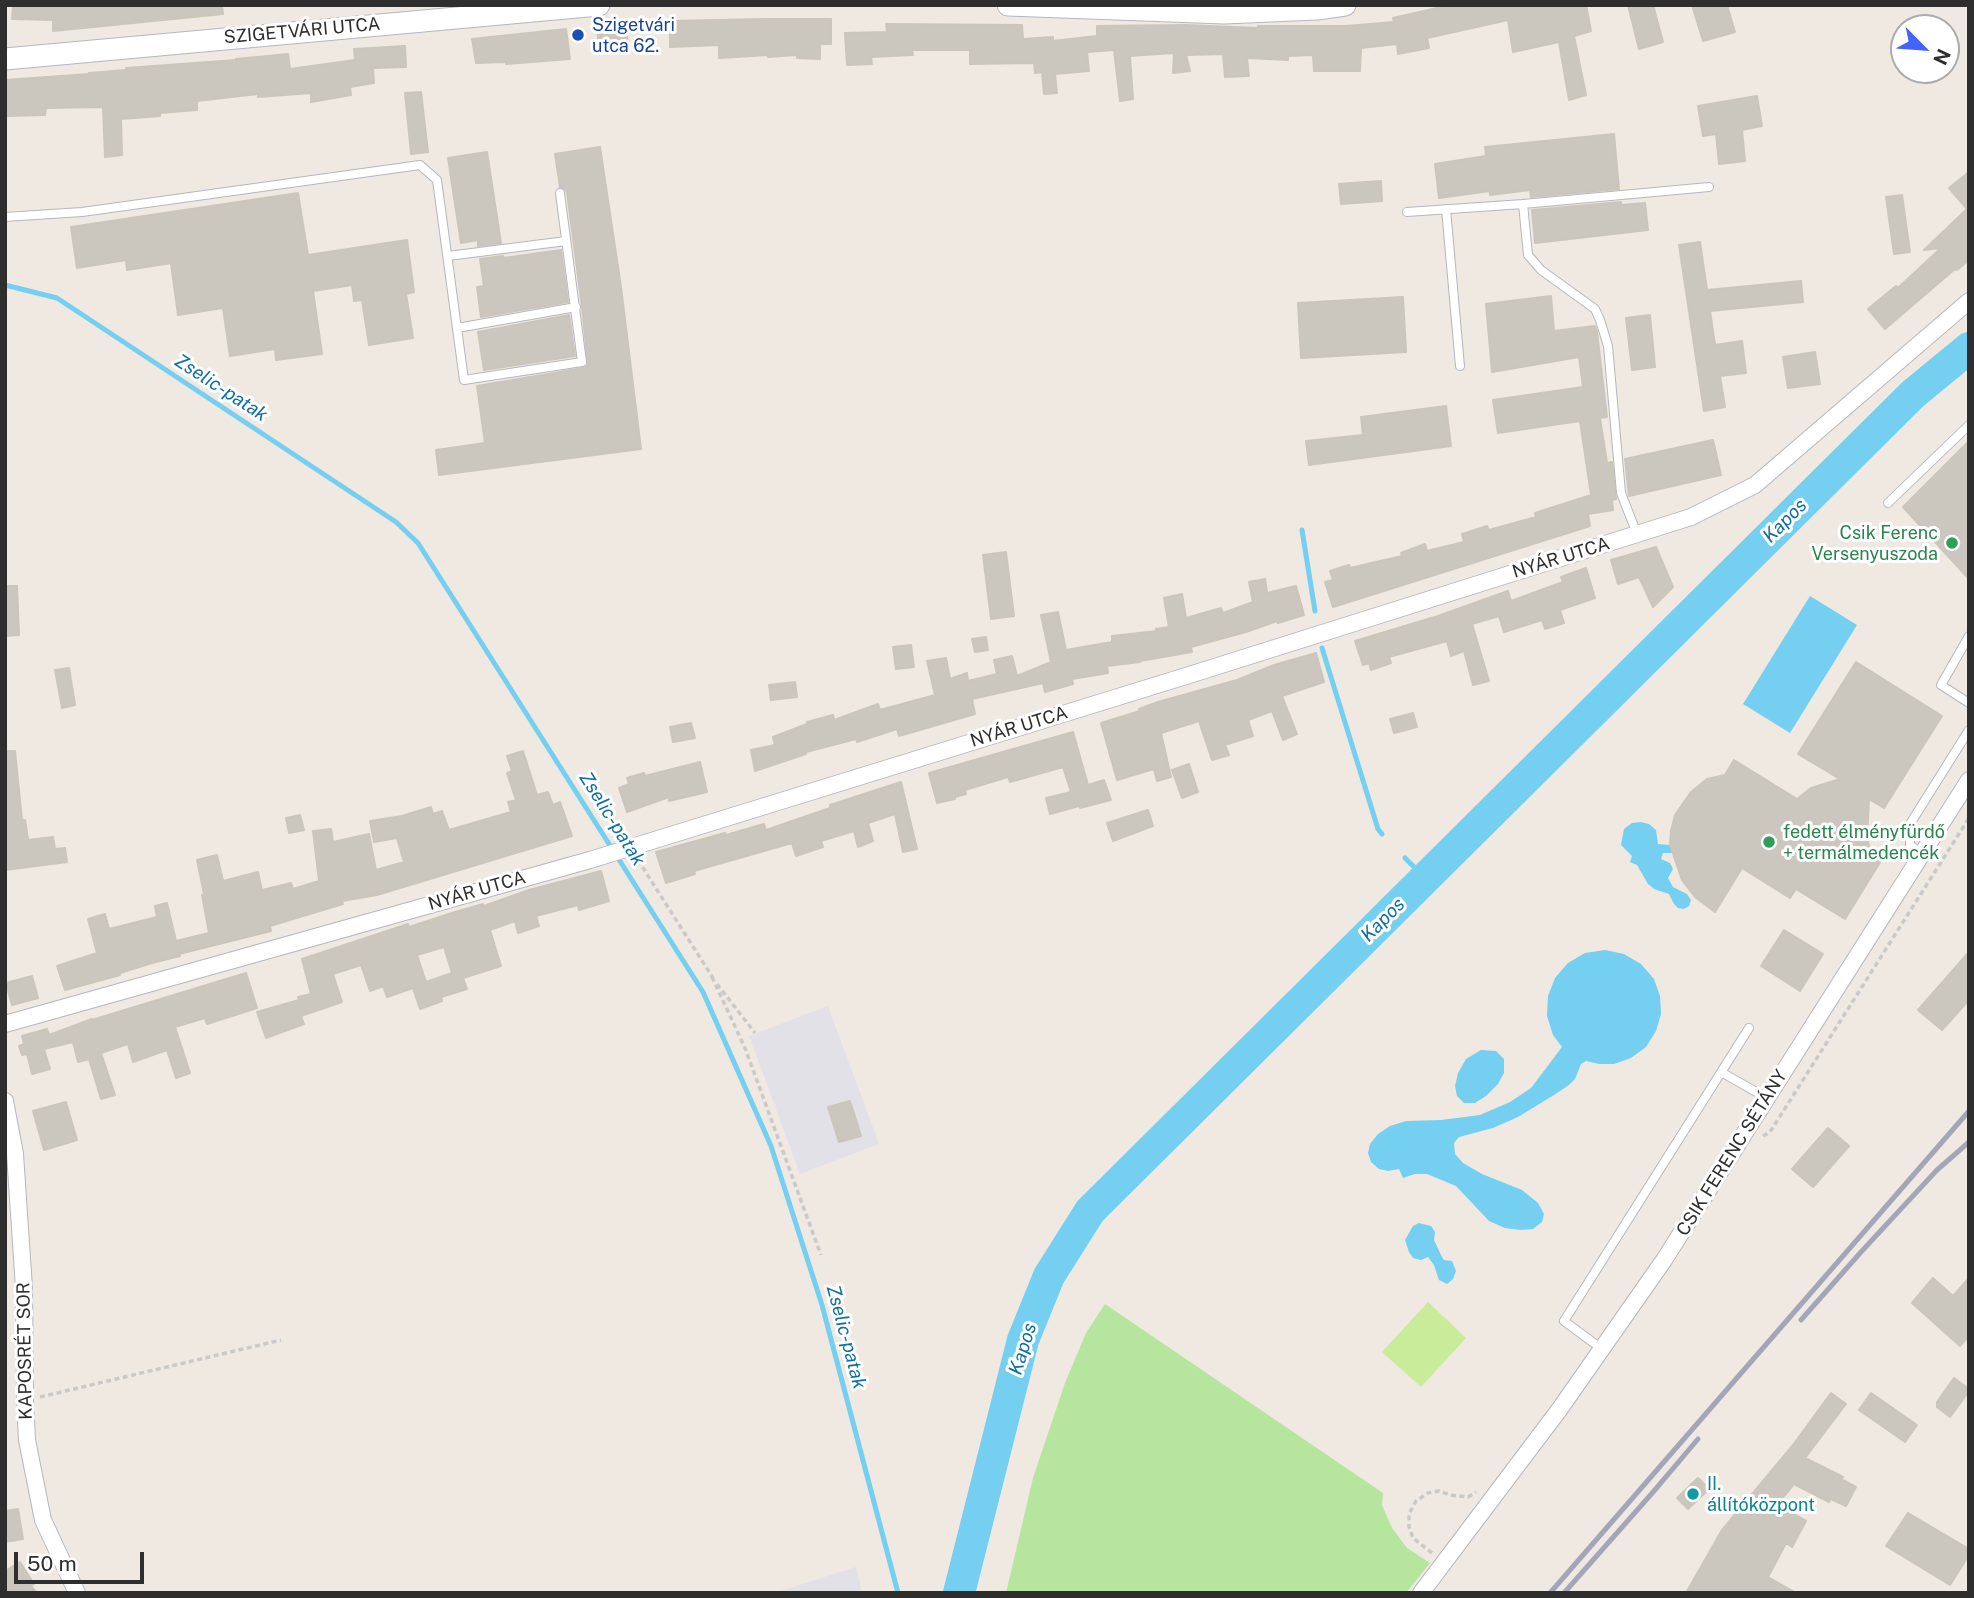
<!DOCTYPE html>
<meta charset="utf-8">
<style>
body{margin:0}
#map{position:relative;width:1974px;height:1598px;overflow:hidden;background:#efe9e1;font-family:"Public Sans",sans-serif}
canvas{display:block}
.frame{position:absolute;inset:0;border:7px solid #2e2e2e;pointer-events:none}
.north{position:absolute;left:1890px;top:14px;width:70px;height:70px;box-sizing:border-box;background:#fff;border:2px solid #ababab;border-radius:50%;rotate:115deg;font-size:19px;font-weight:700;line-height:28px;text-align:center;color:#2e2e2e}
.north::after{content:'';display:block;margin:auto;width:24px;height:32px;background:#4264fb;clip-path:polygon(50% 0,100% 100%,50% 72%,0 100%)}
.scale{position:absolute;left:14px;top:1552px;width:130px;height:32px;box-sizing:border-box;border:4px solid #2e2e2e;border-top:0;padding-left:9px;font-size:21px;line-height:24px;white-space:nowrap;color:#2e2e2e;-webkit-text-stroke:5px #fff;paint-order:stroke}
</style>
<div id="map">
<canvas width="1974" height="1598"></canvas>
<div class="frame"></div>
<div class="north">N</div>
<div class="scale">50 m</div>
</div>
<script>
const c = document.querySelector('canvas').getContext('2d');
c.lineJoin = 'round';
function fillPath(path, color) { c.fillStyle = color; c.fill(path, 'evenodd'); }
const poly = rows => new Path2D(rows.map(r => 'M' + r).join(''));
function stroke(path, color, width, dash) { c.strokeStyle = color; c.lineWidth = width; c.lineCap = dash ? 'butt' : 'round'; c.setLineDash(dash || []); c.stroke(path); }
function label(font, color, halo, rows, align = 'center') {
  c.font = font + ' "Public Sans",sans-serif'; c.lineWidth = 6; c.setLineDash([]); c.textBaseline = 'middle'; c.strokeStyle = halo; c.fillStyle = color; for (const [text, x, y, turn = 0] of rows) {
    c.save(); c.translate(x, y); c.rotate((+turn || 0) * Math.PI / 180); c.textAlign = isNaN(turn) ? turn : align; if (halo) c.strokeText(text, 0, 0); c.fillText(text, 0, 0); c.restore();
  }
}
fillPath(poly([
 [828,1006,879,1144,800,1174,749,1036],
 [856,1567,862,1593,774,1593]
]), '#e3e1e8');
fillPath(poly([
 [1105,1304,1383,1493,1382,1505,1392,1528,1407,1548,1430,1563,1406,1593,1006,1593,1033,1478,1065,1383,1086,1333]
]), '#b6e59e');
fillPath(poly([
 [1428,1302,1466,1338,1421,1387,1382,1352]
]), '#c9ec9a');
fillPath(poly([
 [1810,596,1857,625,1790,733,1743,704],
 [1641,822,1649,824,1656,830,1658,844,1670,845,1672,853,1663,853,1661,859,1670,863,1673,869,1668,878,1673,887,1687,894,1691,900,1689,906,1684,909,1678,908,1674,904,1669,894,1654,889,1648,884,1637,865,1630,862,1632,856,1621,845,1624,829,1632,823],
 [1605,950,1624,954,1641,964,1654,979,1660,996,1661,1014,1656,1031,1646,1047,1631,1058,1614,1064,1599,1064,1586,1061,1581,1064,1575,1079,1569,1085,1554,1095,1518,1117,1493,1128,1459,1137,1454,1143,1455,1154,1463,1163,1482,1174,1522,1190,1538,1203,1544,1214,1542,1222,1533,1229,1521,1230,1505,1228,1489,1221,1456,1186,1427,1174,1415,1174,1403,1178,1399,1169,1388,1171,1379,1169,1371,1162,1368,1153,1370,1144,1378,1134,1390,1126,1406,1121,1441,1120,1480,1115,1510,1102,1531,1088,1562,1047,1553,1035,1547,1016,1548,996,1555,978,1568,963,1585,953],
 [1481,1050,1496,1051,1504,1059,1504,1073,1498,1084,1486,1096,1475,1103,1464,1103,1457,1096,1455,1086,1458,1073,1466,1059],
 [1419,1223,1431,1226,1435,1232,1434,1240,1441,1255,1444,1260,1452,1261,1456,1271,1453,1279,1447,1284,1439,1280,1434,1265,1428,1257,1421,1260,1413,1258,1409,1252,1405,1240,1413,1226]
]), '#75cff0');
stroke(poly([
 [5,285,57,298,396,522,418,543,703,992,771,1146,822,1305,898,1593],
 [1302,530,1315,611],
 [1322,648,1378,829,1382,834],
 [1405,858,1425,878]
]), '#75cff0', 5);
stroke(poly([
 [959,1593,1023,1340,1049,1276,1090,1211,1913,394,1969,348]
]), '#75cff0', 32);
const building = poly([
 [13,5,222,5,223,14,53,31,53,20,12,19,13,5],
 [1450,5,1586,5,1591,31,1574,36,1586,95,1569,100,1559,42,1513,52,1508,20,1427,38,1429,48,1398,54,1397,44,1361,48,1360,71,1314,71,1313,55,1288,56,1288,60,1247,58,1249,76,1225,77,1223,54,1186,55,1190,71,1173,73,1174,53,1130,56,1133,99,1120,101,1114,50,1087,52,1089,71,1055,74,1057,93,1044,94,1042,72,1035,73,1034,63,970,64,970,50,912,50,913,55,871,57,872,64,847,65,845,33,887,32,886,24,1022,25,1023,39,1053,37,1053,41,1097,36,1097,26,1186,25,1258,28,1258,26,1346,26,1394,22,1393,18,1450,5],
 [1628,5,1653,5,1663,42,1639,49,1628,5],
 [1692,5,1727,5,1735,32,1703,41,1692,5],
 [765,19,831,19,831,44,820,44,820,59,797,58,797,55,768,57,768,55,719,58,719,45,670,47,670,21,765,19],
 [626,22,628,48,599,49,597,25,626,22],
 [566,29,570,59,506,64,506,62,476,63,472,39,566,29],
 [405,46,406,67,373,68,374,83,350,87,351,95,311,102,311,93,258,97,258,94,197,101,197,110,160,113,160,116,121,119,122,155,105,157,103,107,46,108,45,115,5,116,5,80,89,74,89,73,126,70,126,68,236,60,236,59,288,54,290,69,355,60,354,49,405,46],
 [421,92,428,152,411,154,405,93,421,92],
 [1757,96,1762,126,1742,130,1745,161,1719,164,1716,134,1703,136,1698,106,1757,96],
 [1614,134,1619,189,1531,197,1530,190,1490,195,1490,191,1439,198,1435,164,1486,156,1485,147,1614,134],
 [600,147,621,287,641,449,439,475,436,450,485,443,477,386,583,368,588,365,582,307,567,192,565,189,560,187,555,154,600,147],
 [487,152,501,243,478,246,478,240,461,243,448,158,487,152],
 [1969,172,1969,260,1957,270,1955,269,1885,329,1868,309,1896,286,1898,288,1941,248,1924,250,1967,209,1949,188,1969,172],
 [1381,181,1382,201,1341,204,1339,184,1381,181],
 [298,193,308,255,407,240,414,292,406,294,413,338,369,345,362,300,354,301,352,285,313,291,322,354,276,360,275,349,230,356,223,308,178,315,171,263,127,270,126,260,77,268,71,227,298,193],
 [1902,195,1910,252,1894,254,1886,197,1902,195],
 [1621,202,1621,205,1645,203,1648,230,1535,243,1532,210,1621,202],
 [1700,242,1707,290,1801,281,1803,302,1710,311,1715,345,1742,341,1746,373,1720,376,1725,407,1704,411,1679,245,1700,242],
 [561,250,568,302,481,317,477,287,484,286,480,259,503,256,504,258,561,250],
 [1551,296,1554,331,1595,326,1597,332,1607,417,1600,418,1607,463,1612,462,1616,499,1612,500,1613,510,1588,514,1590,526,1333,607,1325,582,1333,580,1330,571,1349,565,1350,568,1402,556,1401,553,1425,544,1427,551,1464,542,1462,534,1487,526,1489,530,1536,517,1535,513,1591,495,1580,421,1498,433,1493,400,1583,387,1579,357,1492,372,1486,304,1551,296],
 [1403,297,1406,352,1301,358,1298,303,1403,297],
 [569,315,575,356,484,370,478,332,569,315],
 [1650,315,1655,367,1632,370,1626,318,1650,315],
 [1815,352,1820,384,1788,388,1783,357,1815,352],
 [1446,406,1451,446,1309,465,1306,441,1363,435,1361,417,1446,406],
 [1713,440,1721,475,1629,496,1625,459,1713,440],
 [1969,441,1969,579,1903,507,1969,441],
 [1656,547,1673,587,1653,607,1639,577,1618,584,1611,560,1656,547],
 [1006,552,1014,616,991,619,983,555,1006,552],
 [1586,568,1595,598,1560,610,1564,623,1545,629,1542,620,1504,632,1499,616,1472,624,1489,681,1473,685,1464,651,1451,656,1447,641,1389,657,1391,663,1371,670,1369,663,1363,665,1355,641,1438,616,1508,591,1511,601,1563,582,1561,577,1586,568],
 [1265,579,1267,593,1296,586,1304,615,1278,623,1277,621,1246,632,1191,647,1192,652,1140,661,1140,662,1107,666,1108,673,1072,679,1073,684,1045,692,1043,683,972,699,975,714,899,736,897,729,857,742,856,739,806,752,806,754,755,771,751,750,775,745,773,737,807,724,807,722,833,715,834,720,878,704,880,710,935,695,927,661,946,658,950,679,967,673,968,681,997,674,994,660,1012,656,1017,676,1051,662,1041,615,1058,612,1066,650,1112,642,1112,636,1157,631,1156,629,1169,627,1164,598,1182,594,1186,618,1221,608,1223,613,1253,602,1249,582,1265,579],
 [5,586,17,586,19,635,5,636,5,586],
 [986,637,988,650,975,652,972,639,986,637],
 [911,645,914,667,896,669,893,647,911,645],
 [1316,653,1324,682,1282,696,1297,734,1283,740,1272,711,1248,720,1253,736,1225,745,1229,755,1212,760,1199,721,1161,733,1171,777,1157,781,1154,769,1117,780,1101,723,1140,711,1139,709,1158,702,1237,680,1274,665,1316,653],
 [1856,662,1942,716,1884,808,1869,799,1867,838,1870,850,1882,859,1845,919,1796,889,1790,898,1742,868,1715,912,1695,897,1682,880,1670,845,1671,831,1675,815,1691,792,1707,779,1725,775,1734,760,1797,799,1811,788,1840,779,1798,754,1856,662],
 [69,668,75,705,62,708,55,670,69,668],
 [795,682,797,697,771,700,769,685,795,682],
 [1413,713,1417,727,1394,733,1390,719,1413,713],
 [691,723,695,738,673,742,670,727,691,723],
 [1073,732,1088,785,1104,780,1111,800,1080,808,1079,806,1050,814,1046,798,1071,792,1063,767,1010,782,1008,777,965,790,966,794,955,797,955,799,937,803,929,773,1073,732],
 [5,751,15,751,22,820,25,820,28,840,53,837,55,849,65,848,67,862,5,870,5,751],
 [523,751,537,795,548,792,553,805,560,802,572,836,377,895,342,901,343,904,270,926,271,931,179,954,180,956,152,963,120,973,120,975,65,990,57,966,97,953,88,919,105,914,109,929,157,917,155,906,167,903,176,941,209,933,202,895,204,894,197,860,217,855,223,881,258,872,262,890,291,883,293,889,319,881,313,831,331,829,333,842,369,834,376,870,404,862,397,838,374,842,370,821,402,816,431,807,433,814,442,811,449,830,511,812,508,802,516,800,507,773,512,771,507,756,523,751],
 [700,762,707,792,669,801,669,797,627,812,619,788,629,784,627,778,644,773,645,776,700,762],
 [1189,764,1198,792,1182,798,1172,770,1189,764],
 [901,782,917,849,903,852,895,814,868,823,873,841,858,847,854,831,821,841,823,847,796,856,792,843,694,871,695,874,666,883,656,852,725,833,726,835,764,824,766,830,830,808,830,805,901,782],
 [1148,810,1153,826,1113,841,1107,823,1148,810],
 [300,815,304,830,289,833,286,818,300,815],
 [601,871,609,901,579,910,578,905,536,916,539,926,518,933,515,921,490,930,501,966,463,978,467,989,441,997,442,1001,420,1009,413,988,387,997,383,986,370,991,361,965,333,974,342,1002,301,1016,304,1024,266,1038,257,1012,299,1000,298,997,311,994,302,959,408,924,409,927,455,912,483,904,484,906,529,890,601,871],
 [444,947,452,973,426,982,417,955,444,947],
 [1784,930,1823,954,1800,991,1761,966,1784,930],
 [1969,952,1969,1000,1942,1030,1918,1010,1969,952],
 [246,973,257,1008,207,1024,205,1018,175,1027,190,1073,176,1078,167,1050,133,1062,128,1044,101,1053,115,1095,101,1099,89,1059,78,1062,73,1042,44,1049,50,1069,32,1074,27,1054,22,1055,19,1046,24,1044,22,1036,47,1029,49,1035,92,1019,92,1020,246,973],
 [32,976,38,998,12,1005,6,983,32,976],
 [850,1101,861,1136,839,1142,828,1107,850,1101],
 [66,1102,77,1140,44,1150,33,1111,66,1102],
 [1828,1128,1849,1146,1813,1187,1792,1169,1828,1128],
 [1933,1278,1953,1296,1969,1278,1969,1336,1960,1346,1912,1303,1933,1278],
 [1954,1378,1969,1389,1969,1391,1950,1417,1937,1407,1937,1402,1954,1378],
 [1831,1393,1846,1404,1805,1458,1843,1477,1841,1479,1856,1487,1846,1506,1831,1499,1829,1502,1794,1484,1777,1505,1806,1521,1792,1547,1786,1543,1768,1577,1796,1593,1686,1593,1722,1530,1793,1445,1831,1393],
 [1871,1393,1917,1425,1905,1442,1859,1410,1871,1393],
 [1698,1478,1709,1489,1688,1509,1677,1498,1698,1478],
 [18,1509,23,1539,5,1542,5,1511,18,1509],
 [1908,1513,1969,1549,1969,1555,1950,1585,1886,1546,1908,1513],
 [20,1562,34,1584,31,1586,37,1593,5,1593,5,1571,20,1562]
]);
fillPath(building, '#cbc7bf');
stroke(building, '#cbc5ba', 2);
const lane = poly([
 [1446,209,1460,366],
 [1407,212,1523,204],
 [5,217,82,212,420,165,437,180,464,380,582,362,560,193],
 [448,256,566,241],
 [457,328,576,307],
 [1888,503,1969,425],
 [1637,534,1621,493,1608,346,1600,320,1595,309,1541,270,1528,255,1523,204,1709,187],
 [1969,636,1941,685,1969,703],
 [1921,853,1910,845,1910,824,1969,730],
 [1721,1072,1767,1098],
 [1602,1349,1564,1321,1749,1028]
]);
const street = poly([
 [5,1024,590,860,1186,676,1691,517,1755,485,1969,301],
 [5,1101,15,1154,24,1288,25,1401,27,1440,43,1520,77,1593],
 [1421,1593,1559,1410,1664,1260,1969,780]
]);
const secondary = poly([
 [1008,5,1224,13,1317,9,1345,5],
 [5,59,599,5]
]);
stroke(lane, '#b4b7c1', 10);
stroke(street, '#b4b7c1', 18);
stroke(secondary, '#b4b7c1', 23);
stroke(poly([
 [638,860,713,978],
 [712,977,745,1048,821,1255],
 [717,984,755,1033],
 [1763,1136,1770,1132,1969,818],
 [40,1397,281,1340],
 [1432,1553,1413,1538,1409,1527,1409,1514,1416,1501,1428,1493,1439,1491,1450,1495,1468,1497,1476,1492]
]), '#c9c9c9', 3.5, [5, 3.5]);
stroke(lane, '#fff', 8);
stroke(street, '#fff', 16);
stroke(secondary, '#fff', 21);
stroke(poly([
 [1801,1320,1861,1252,1937,1170,1969,1142],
 [1550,1593,1969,1111],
 [1564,1593,1654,1491,1698,1439]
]), '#a3a6b8', 5);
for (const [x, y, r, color] of [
 [578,35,7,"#1a4fb4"],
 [1952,543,7,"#2e9e5b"],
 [1769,842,7,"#2e9e5b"],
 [1693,1494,7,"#0f9aa8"]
]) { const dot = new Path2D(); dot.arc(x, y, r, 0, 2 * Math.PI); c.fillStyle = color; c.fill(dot); stroke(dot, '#fff', 2.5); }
label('18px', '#164399', '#fff', [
 ["Szigetvári",592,25],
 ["utca 62.",592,46]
], 'left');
label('18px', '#2e2e2e', '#fff', [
 ["SZIGETVÁRI UTCA",302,31,-5],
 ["NYÁR UTCA",1561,558,-17],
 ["NYÁR UTCA",1019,727,-17],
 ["NYÁR UTCA",477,891,-16],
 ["CSIK FERENC SÉTÁNY",1732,1153,-58],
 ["KAPOSRÉT SOR",25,1351,-91]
]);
label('18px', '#27864d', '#fff', [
 ["Csik Ferenc",1938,533],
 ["Versenyuszoda",1938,554],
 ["fedett élményfürdő",1783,832,"left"],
 ["+ termálmedencék",1783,853,"left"]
], 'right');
label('18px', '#0d838f', '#fff', [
 ["II.",1707,1484],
 ["állítóközpont",1707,1505]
], 'left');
label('italic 19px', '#0d6fa3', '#fff', [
 ["Zselic-patak",221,388,33],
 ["Kapos",1785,521,-45],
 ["Zselic-patak",612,819,58],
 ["Kapos",1383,920,-45],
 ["Zselic-patak",846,1337,75],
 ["Kapos",1023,1349,-73]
]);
</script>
